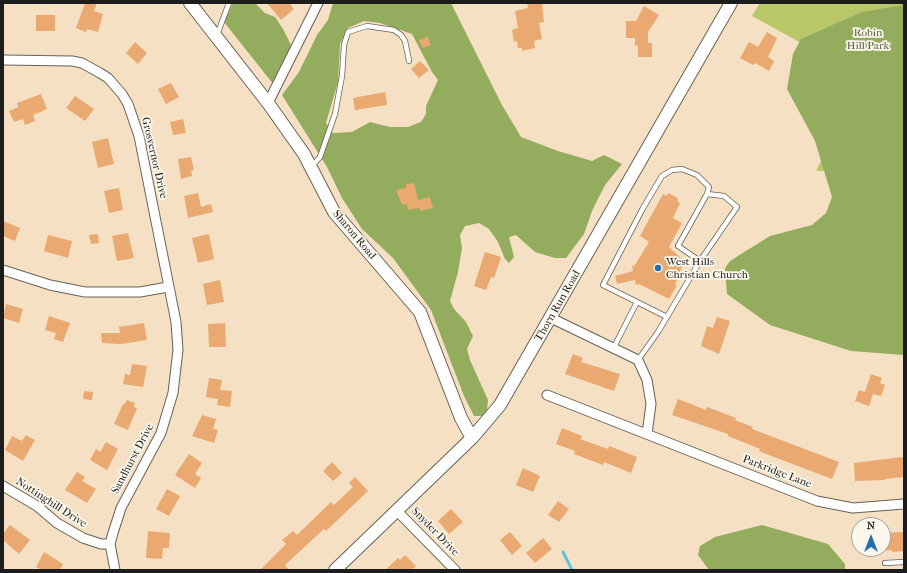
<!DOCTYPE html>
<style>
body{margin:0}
#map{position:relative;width:907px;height:573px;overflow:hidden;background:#f5e0c4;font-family:"IM FELL French Canon",serif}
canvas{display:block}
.frame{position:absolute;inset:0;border:4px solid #1c1c1c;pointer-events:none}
.north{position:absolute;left:851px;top:517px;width:40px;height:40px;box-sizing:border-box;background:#fbf7ec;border:1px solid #a29f99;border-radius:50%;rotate:0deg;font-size:11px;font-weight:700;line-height:16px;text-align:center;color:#1c1c1c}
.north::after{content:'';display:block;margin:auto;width:14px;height:18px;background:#1f6fb2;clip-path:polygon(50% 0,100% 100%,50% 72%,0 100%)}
</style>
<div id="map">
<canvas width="907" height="573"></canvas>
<div class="frame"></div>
<div class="north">N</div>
</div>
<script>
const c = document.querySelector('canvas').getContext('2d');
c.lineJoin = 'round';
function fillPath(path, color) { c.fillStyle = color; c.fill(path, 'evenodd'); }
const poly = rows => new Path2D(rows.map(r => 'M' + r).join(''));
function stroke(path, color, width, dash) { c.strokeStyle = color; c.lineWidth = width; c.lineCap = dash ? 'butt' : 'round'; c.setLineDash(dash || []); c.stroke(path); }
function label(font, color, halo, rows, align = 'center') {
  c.font = font + ' "IM FELL French Canon",serif'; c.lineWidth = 3.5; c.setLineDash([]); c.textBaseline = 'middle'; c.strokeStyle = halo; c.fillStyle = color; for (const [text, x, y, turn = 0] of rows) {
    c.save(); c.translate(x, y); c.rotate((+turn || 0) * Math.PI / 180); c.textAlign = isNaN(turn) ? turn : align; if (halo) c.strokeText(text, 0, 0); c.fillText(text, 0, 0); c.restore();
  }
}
fillPath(poly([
 [760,3,904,3,904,170,816,171,863,77,752,16]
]), '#bac769');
fillPath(poly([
 [233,3,255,3,265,13,275,17,283,29,291,45,290,53,274,85,224,22],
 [333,3,451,3,502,105,521,137,558,151,592,161,604,155,622,164,605,185,592,211,584,234,566,258,555,258,535,252,516,235,509,237,514,257,509,263,505,259,498,242,489,229,479,223,465,226,460,235,462,248,458,272,450,301,454,309,466,322,473,336,467,349,470,360,488,400,487,410,482,416,474,416,464,396,431,310,393,258,362,229,342,198,327,167,282,95,299,72,317,35,328,20],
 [364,21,380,23,412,34,432,72,438,80,426,106,426,114,421,122,408,127,390,127,370,122,352,132,333,133,326,123,338,82,340,44,348,28],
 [904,5,904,355,851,351,770,325,727,294,725,268,730,261,770,236,812,225,826,213,832,197,815,141,787,89,793,54,801,39,862,12],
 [762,525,828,544,845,564,845,570,709,570,698,555,700,546,715,537]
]), '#93ac5d');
stroke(poly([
 [563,552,572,570]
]), '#5dc5d9', 3);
fillPath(poly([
 [85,3,97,3,94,11,103,14,98,32,87,29,86,32,76,28],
 [267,3,289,3,294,9,281,20],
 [527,3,542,3,544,22,539,23,542,39,534,41,535,48,522,51,522,48,518,48,517,41,514,42,512,30,518,28,515,11,528,8],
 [644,6,659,15,648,32,648,43,652,43,652,57,638,57,638,45,635,46,635,38,626,38,626,21,636,21],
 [36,15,55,15,55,31,36,31],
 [767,32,777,38,768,57,774,61,769,71,755,63,753,65,740,58,749,42,758,47],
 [428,37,431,45,422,48,419,40],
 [135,42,147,53,138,64,126,53],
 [420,61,429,70,419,78,411,69],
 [171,83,179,97,166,104,158,89],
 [385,92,387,105,355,110,353,98],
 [41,94,47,109,33,115,35,121,25,125,23,119,14,122,9,111,18,107,17,103],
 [75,96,94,109,85,121,66,108],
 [183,119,186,133,173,135,170,122],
 [108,138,114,164,98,168,92,142],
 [191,157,194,170,191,171,192,176,181,179,178,159],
 [414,183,418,200,430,197,433,208,420,211,419,208,408,210,407,204,402,205,396,190,406,188,406,184],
 [119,188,123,210,109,213,104,191],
 [198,193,201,207,211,204,213,212,188,218,184,196],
 [668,193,678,198,677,201,680,203,673,218,682,223,669,247,684,261,675,285,677,285,669,299,639,284,636,285,635,280,617,284,615,276,633,271,632,266,635,265,649,242,640,236,663,194,667,196],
 [3,221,20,228,15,241,3,236],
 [128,233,134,258,117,261,112,236],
 [98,234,99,243,91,244,89,235],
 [209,234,214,259,198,263,192,238],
 [48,235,72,241,68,258,44,251],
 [485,252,501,257,494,278,491,277,486,290,474,286],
 [220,280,224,302,207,305,203,284],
 [6,304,23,309,19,323,3,318],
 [49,316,70,323,63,342,54,339,56,333,45,330],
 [717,317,730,321,719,354,701,346,707,326,713,328],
 [144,323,147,340,121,344,102,343,101,333,120,333,119,327],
 [225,323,226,347,209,347,208,324],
 [573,354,583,358,581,362,620,374,614,391,565,374],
 [132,364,147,366,143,387,123,384,125,374,130,375],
 [871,374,882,378,880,383,885,385,881,396,873,394,869,406,855,401,859,390,865,392],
 [209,378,222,380,220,390,232,391,230,407,217,405,218,399,206,397],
 [84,391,93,392,92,400,83,399],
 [678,399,706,410,707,407,736,418,735,420,753,427,752,429,839,462,832,479,769,455,759,451,760,449,728,436,728,434,672,415],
 [127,400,135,403,134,407,137,408,128,430,114,424,123,404,125,404],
 [202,415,216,419,213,429,218,430,214,443,192,436],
 [562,428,582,436,580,439,608,449,609,446,637,457,631,473,604,462,603,465,574,454,575,451,556,444],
 [26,435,35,440,23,461,5,450,12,436,22,441],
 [106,442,118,449,107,470,90,460,96,449,100,452],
 [189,454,202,463,195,474,201,478,195,488,175,475],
 [902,457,904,458,904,477,885,479,885,480,855,481,854,463],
 [332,462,342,473,333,481,323,471],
 [523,468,540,476,533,492,516,485],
 [77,472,85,477,82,481,96,489,87,503,65,490],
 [355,477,368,491,326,531,324,529,285,565,289,570,260,570,286,544,282,540,293,531,297,535,331,502,334,505,353,487,349,483],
 [167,489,180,496,169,516,156,509],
 [558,501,569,509,559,522,548,515],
 [451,509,463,522,449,534,438,521],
 [10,525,30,540,19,554,3,540,3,534],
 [148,531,170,533,169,548,163,548,162,559,146,558],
 [510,532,522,546,512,555,500,540],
 [904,532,904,551,892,552,892,550,883,551,883,533],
 [543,538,552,549,535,563,526,553],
 [44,552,63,564,60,570,42,570,36,567],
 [405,555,416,566,412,570,385,570,398,558,400,560]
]), '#e9a970');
const lane = poly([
 [217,35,229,3],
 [312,166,320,157,335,114,342,76,344,45,348,32,367,26,394,30,401,35,405,41,409,61],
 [667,317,603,285,643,208,662,176,672,170,682,169,697,175,709,187,707,194],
 [614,347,637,302],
 [638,360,658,332,700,261,737,207,724,196,707,194,678,246,700,261],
 [885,563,904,562]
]);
const street = poly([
 [4,60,72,61,82,63,100,73,108,78,122,94,128,104,139,136,176,322,178,350,173,393,161,433,121,508,113,533,110,544,115,570],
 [268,103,318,3],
 [3,270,50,285,85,292,140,292,168,287],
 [551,318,638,360,647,380,651,404,647,434],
 [547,395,817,501,853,508,904,504],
 [3,486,37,506,57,523,83,538,101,544,110,544],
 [397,511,455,570]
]);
const secondary = poly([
 [190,3,268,103,304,154,334,212,420,312,461,418,472,438],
 [335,570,472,438,500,405,731,3]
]);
stroke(lane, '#686157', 6);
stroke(street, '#686157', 11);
stroke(secondary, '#686157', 14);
stroke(lane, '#fff', 4.5);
stroke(street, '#fff', 9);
stroke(secondary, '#fff', 12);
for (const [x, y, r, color] of [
 [658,268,4,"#1f6fb2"]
]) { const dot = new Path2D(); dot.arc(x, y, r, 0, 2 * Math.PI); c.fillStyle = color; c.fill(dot); stroke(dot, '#fbf7ec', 1.5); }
label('11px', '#535837', '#fbf7ec', [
 ["Robin",868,33],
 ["Hill Park",868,46]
]);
label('11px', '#1c1c1c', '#fbf7ec', [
 ["Grosvernor Drive",154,158,77],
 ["Sharon Road",354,235,50],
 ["Thorn Run Road",558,306,-60],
 ["Sandhurst Drive",133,459,-62],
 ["Parkridge Lane",777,472,21],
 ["Nottinghill Drive",51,503,33],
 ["Snyder Drive",435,532,46]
]);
label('11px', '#1c1c1c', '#fbf7ec', [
 ["West Hills",666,262],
 ["Christian Church",666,275]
], 'left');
</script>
